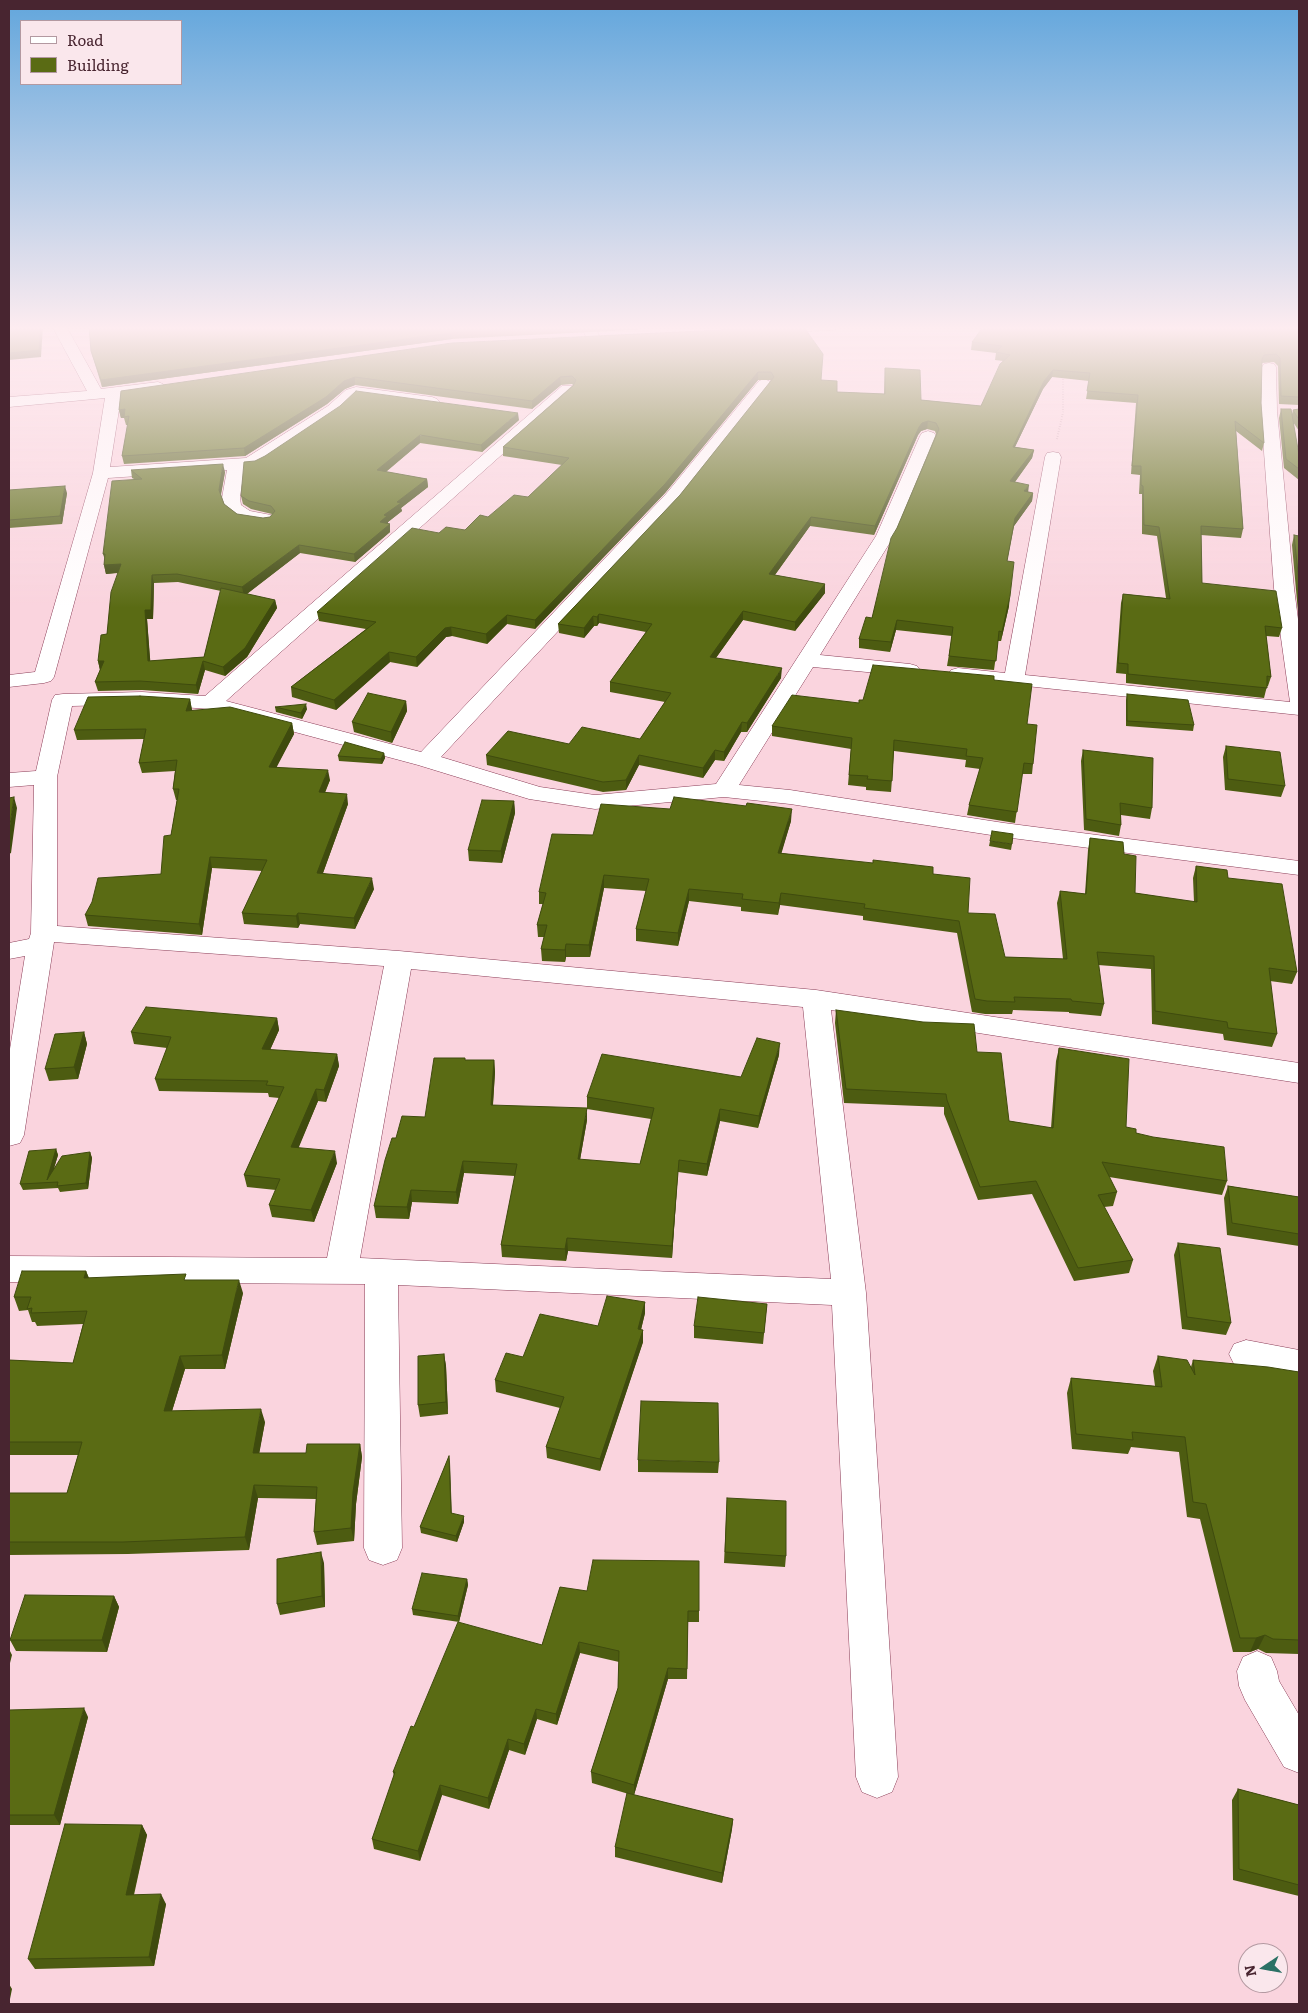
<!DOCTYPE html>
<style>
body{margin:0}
#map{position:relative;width:1308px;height:2013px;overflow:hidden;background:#fad4de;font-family:Literata,serif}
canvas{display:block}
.frame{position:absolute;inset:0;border:10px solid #482530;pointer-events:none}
.legend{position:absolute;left:20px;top:20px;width:162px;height:65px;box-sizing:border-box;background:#fae7ec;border:1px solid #b399a1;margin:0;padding:6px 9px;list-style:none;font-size:15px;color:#482530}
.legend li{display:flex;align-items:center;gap:10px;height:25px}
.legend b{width:25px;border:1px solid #b399a1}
.north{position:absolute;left:1238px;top:1943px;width:50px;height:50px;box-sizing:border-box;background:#fae7ec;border:1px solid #b399a1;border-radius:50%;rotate:258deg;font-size:14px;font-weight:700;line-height:20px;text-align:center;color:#482530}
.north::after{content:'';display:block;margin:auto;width:18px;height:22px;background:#2b7165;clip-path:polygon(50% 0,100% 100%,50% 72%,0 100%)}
</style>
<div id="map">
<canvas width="1308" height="2013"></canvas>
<div class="frame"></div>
<ul class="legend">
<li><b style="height:6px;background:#fff"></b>Road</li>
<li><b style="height:14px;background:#5a6b14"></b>Building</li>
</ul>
<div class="north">N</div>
</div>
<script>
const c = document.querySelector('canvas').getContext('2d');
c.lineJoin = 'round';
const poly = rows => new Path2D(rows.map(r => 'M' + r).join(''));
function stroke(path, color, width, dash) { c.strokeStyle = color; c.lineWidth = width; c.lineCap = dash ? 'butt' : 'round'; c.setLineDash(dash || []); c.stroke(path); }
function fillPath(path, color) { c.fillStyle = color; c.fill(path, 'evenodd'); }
const minor = poly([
 [52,326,66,326,101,389,158,382,163,384,166,387,163,390,158,392,121,397,110,467,246,458,328,406,346,390,356,387,432,397,437,399,440,402,437,405,432,407,356,397,340,412,265,462,255,467,244,468,240,498,241,505,250,511,271,515,274,519,271,523,265,524,239,520,227,511,222,498,227,470,108,478,54,677,51,681,44,683,9,687,9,675,35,672,93,473,105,398,9,407,9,397,87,391,52,326],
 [581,326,595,326,600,338,598,341,588,341,581,326],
 [761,326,841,326,834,330,766,333,761,332,759,329,761,326],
 [1269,363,1274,364,1276,367,1277,411,1294,588,1299,627,1299,715,951,678,948,674,951,670,958,668,1005,673,1045,457,1047,453,1053,452,1059,453,1061,457,1025,675,1290,702,1274,588,1261,411,1262,367,1264,364,1269,363],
 [764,379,769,381,772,384,769,387,678,502,441,757,540,787,595,795,716,784,876,536,920,436,922,433,928,431,934,433,936,436,894,536,820,655,910,664,917,666,920,670,917,674,910,676,813,667,739,785,790,790,1004,823,1299,861,1299,875,1004,837,790,804,724,797,595,809,529,799,418,765,209,709,142,704,72,706,57,777,57,926,399,951,816,990,1299,1063,1299,1083,831,1010,866,1293,898,1777,892,1792,877,1798,862,1792,856,1777,832,1305,398,1285,402,1548,397,1560,383,1565,369,1560,364,1548,365,1284,9,1282,9,1256,327,1258,384,966,54,942,24,1135,20,1143,9,1146,9,1055,25,956,9,959,9,943,29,939,31,933,34,785,9,787,9,773,36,771,52,700,55,695,63,694,142,692,205,696,562,386,572,386,575,389,572,392,226,701,421,752,666,494,759,381,764,379],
 [411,969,803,1007,831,1279,360,1258,411,969],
 [1246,1340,1299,1350,1299,1378,1234,1364,1229,1354,1234,1344,1246,1340],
 [1257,1651,1271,1657,1277,1671,1279,1681,1299,1715,1299,1773,1284,1767,1245,1700,1239,1686,1237,1671,1243,1657,1257,1651]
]);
stroke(minor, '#8a3d57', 1);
stroke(poly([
 [1057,439,1063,412,1063,376]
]), '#b9949f', 2, [0.5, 2]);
fillPath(minor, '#fff');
fillPath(poly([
 [89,326,708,326,452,339,102,387,91,351],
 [800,326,821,380,837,392,884,394,885,368,921,400,981,406,1003,361,995,360,996,353,971,350,972,342,1299,326,1299,405,1279,404,1278,366,1274,362,1262,363,1261,403,1264,443,1262,451,1236,431,1243,529,1241,538,1201,535,1202,583,1282,628,1279,637,1266,636,1271,677,1268,686,1267,686,1264,698,1126,683,1126,674,1116,673,1121,603,1123,594,1166,598,1157,536,1142,534,1142,494,1139,494,1140,475,1131,474,1136,403,1086,399,1089,381,1052,377,1043,389,1015,447,1034,450,1032,458,1015,482,1028,492,1033,493,1032,501,1014,526,1007,561,1009,606,1001,641,998,641,994,670,947,666,952,636,896,630,890,652,859,648,859,639,872,618,897,528,936,434,935,431,927,429,921,431,918,435,874,535,810,526,775,575,825,584,825,593,795,631,743,620,716,658,781,678,747,732,741,732,724,761,715,760,703,778,639,765,626,790,603,792,487,765,486,755,569,744,640,739,665,702,610,692,610,682,646,632,599,623,597,626,594,626,584,638,559,633,558,624,680,495,771,381,770,380,758,380,665,493,535,629,507,624,487,644,452,636,446,637,417,667,390,662,336,710,292,697,291,687,366,629,319,621,317,612,439,533,465,530,488,517,528,497,562,465,503,456,503,447,573,385,572,384,561,385,532,409,355,385,345,389,327,404,245,456,124,464,122,456,128,425,126,425,124,418,121,418,119,410,121,391],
 [1281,409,1292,414,1293,410,1299,409,1299,431,1293,422,1299,455,1299,480,1284,468,1279,418],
 [519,420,482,452,420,443,386,472,427,479,428,487,401,508,402,511,388,522,388,523,390,524,390,532,355,562,300,553,247,594,275,600,277,608,247,657,225,676,205,670,198,694,142,690,98,691,95,682,100,670,98,661,107,634,118,573,106,574,104,565,105,560,103,554,134,479,132,478,131,470,225,472,221,495,224,504,237,514,263,518,270,517,272,514,251,509,243,504,241,496,255,461],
 [178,582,221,591,204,657,150,661,147,619,153,619,154,583],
 [9,490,67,493,62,524,9,528],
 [1294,535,1299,536,1299,623,1292,545],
 [994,680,1027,724,1033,764,1032,774,1022,774,1015,823,967,815,969,805,980,769,965,767,966,760,894,751,891,792,866,790,866,787,848,785,851,749,772,736,772,726,859,703,863,700],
 [1127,694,1194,725,1193,731,1126,726,1126,700],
 [190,699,192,711,292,723,294,734,276,767,330,780,325,793,348,804,323,873,374,889,355,929,300,924,298,928,244,924,242,913,262,871,212,868,202,935,88,926,85,915,161,874,171,835,177,800,176,800,173,789,175,771,142,773,139,763,144,739,77,740,74,730],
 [406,701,407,711,392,743,354,732,352,722],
 [275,707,307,709,302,719,276,712],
 [1226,746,1285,786,1281,797,1225,790,1223,757],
 [1083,750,1152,808,1150,819,1121,815,1121,825,1119,836,1084,830,1081,761],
 [384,753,385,758,382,764,339,761,338,756],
 [514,801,515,813,502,863,469,861,468,850],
 [791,821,781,853,933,874,1005,957,1063,959,1057,903,1060,891,1085,894,1088,850,1090,838,1124,854,1135,893,1194,902,1193,878,1196,866,1228,878,1297,972,1292,984,1270,981,1277,1034,1272,1047,1224,1040,1223,1034,1152,1024,1151,969,1098,965,1104,1004,1101,1016,1069,1013,1069,1012,1013,1010,1012,1014,985,1014,972,1012,957,933,863,920,863,916,780,905,778,915,741,911,741,907,689,901,678,946,636,941,636,929,646,891,604,888,590,957,566,957,565,962,542,961,541,949,544,937,538,937,537,925,543,904,539,904,539,892,593,835],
 [990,841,1012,844,1011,850,989,846],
 [836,1010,977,1052,1009,1121,1051,1128,1056,1061,1059,1048,1126,1127,1136,1133,1227,1181,1222,1195,1109,1177,1117,1192,1113,1206,1104,1207,1133,1260,1129,1273,1074,1281,1032,1194,978,1200,944,1114,944,1107,844,1103,835,1023],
 [277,1018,279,1030,270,1050,337,1054,339,1066,326,1102,318,1101,298,1148,337,1163,314,1222,272,1217,269,1205,276,1190,247,1187,244,1175,279,1098,269,1097,268,1093,159,1091,155,1079,167,1048,134,1044,131,1032],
 [84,1032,87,1044,78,1079,49,1081,45,1069],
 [779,1055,758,1128,720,1121,707,1176,678,1172,672,1258,568,1251,566,1261,502,1257,501,1245,515,1176,464,1173,458,1204,412,1202,409,1219,376,1218,374,1206,396,1138,425,1117,465,1058,465,1060,494,1060,495,1072,493,1105,587,1120,580,1160,640,1164,651,1119,587,1109,587,1097,741,1077],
 [56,1149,58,1155,54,1168,90,1152,92,1158,88,1189,60,1192,58,1188,23,1190,20,1184],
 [1228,1186,1299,1197,1299,1246,1227,1235,1224,1198],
 [1178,1243,1231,1323,1226,1335,1182,1329,1174,1255],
 [86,1271,89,1278,187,1280,243,1293,225,1369,185,1369,172,1411,265,1422,259,1453,306,1453,360,1444,362,1457,356,1504,354,1541,317,1545,314,1532,316,1499,258,1498,249,1550,128,1554,9,1555,9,1493,67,1493,78,1455,9,1455,9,1360,73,1363,83,1324,37,1326,35,1322,32,1322,28,1310,19,1311,14,1297],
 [645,1302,645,1313,641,1330,643,1330,643,1342,600,1471,547,1458,546,1447,560,1408,496,1392,495,1380,523,1357,598,1326],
 [767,1304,763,1344,694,1338,694,1326],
 [444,1354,446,1366,448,1414,420,1417,418,1405],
 [1158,1356,1191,1367,1193,1360,1299,1372,1299,1654,1266,1653,1258,1649,1250,1652,1233,1652,1200,1519,1187,1517,1179,1452,1131,1447,1128,1454,1072,1449,1067,1393,1071,1378,1155,1386,1153,1371],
 [449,1456,451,1513,464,1522,457,1542,421,1533,420,1527],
 [638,1460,719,1462,718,1473,638,1472],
 [727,1498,786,1556,785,1567,724,1563],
 [324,1563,325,1607,280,1615,277,1604],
 [467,1579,468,1585,459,1622,413,1615,412,1609],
 [560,1587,699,1611,699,1622,688,1622,687,1679,668,1679,634,1795,733,1819,732,1829,722,1883,615,1857,615,1847,632,1795,592,1783,591,1772,618,1688,619,1662,580,1653,557,1725,537,1719,525,1755,509,1750,489,1809,442,1795,420,1861,374,1849,372,1839,394,1776,393,1772,414,1727,542,1645],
 [114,1596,119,1607,107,1652,16,1651,10,1640],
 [9,1710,88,1717,60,1825,9,1825],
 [1238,1789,1299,1805,1299,1896,1233,1880,1232,1800],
 [142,1825,147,1835,134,1895,166,1904,154,1966,35,1969,28,1959]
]), '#4d5c11');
fillPath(poly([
 [41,326,43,326,41,357,9,360,9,353],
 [451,333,452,339,102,387,101,380],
 [1053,370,1052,377,1043,389,1011,455,1013,447,1044,381],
 [758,372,758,380,665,493,535,629,535,620],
 [355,377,355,385,345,389,327,404,245,456,244,448,344,381],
 [560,377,561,385,532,409,532,401],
 [125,409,124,418,121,418,119,410],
 [518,413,519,420,482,452,481,445],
 [928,421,927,429,921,431,918,435,874,535,875,526,919,427,922,423],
 [420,435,420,443,378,478,377,470],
 [1034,450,1032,458,1009,490,1010,481],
 [223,464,225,472,220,498,219,490],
 [427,479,428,487,401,508,402,511,388,522,388,524,380,522,384,515,397,502],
 [1029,485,1028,493,1024,491],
 [65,486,67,493,62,524,60,516],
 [1033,493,1032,501,1014,526,1015,518],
 [811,517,810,526,769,583,769,574],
 [390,524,390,532,355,562,354,554],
 [299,545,300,553,244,596,242,587],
 [121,564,123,572,106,574,104,565],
 [152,575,154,583,153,619,147,619,151,670,148,661,145,610],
 [825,584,825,593,795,631,795,622],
 [1010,596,1009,606,1001,641,1002,632],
 [275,600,277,608,247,657,225,676,223,667],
 [743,611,743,620,710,666,710,657],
 [599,614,599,623,597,626,597,617],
 [507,615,507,624,487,644,486,634],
 [593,616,594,626,584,638,584,628],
 [897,620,896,630,890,652,891,642],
 [451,627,452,636,446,637,417,667,416,657,445,628],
 [389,652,390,662,336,710,334,700],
 [98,661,104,661,100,670],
 [203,661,205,670,198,694,196,685],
 [782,668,781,678,747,732,747,723],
 [190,699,192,710,189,722,186,711],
 [406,701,407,711,392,743,391,732],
 [306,704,307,709,302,719,301,713],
 [742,722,741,732,724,761,724,752],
 [292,723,294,734,271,778,269,767],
 [715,750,715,760,703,778,703,768],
 [384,753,385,758,382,764,381,759],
 [639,755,639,765,626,790,626,780],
 [328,770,330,780,320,803,319,792],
 [347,794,348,804,319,884,317,873],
 [14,797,17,808,11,853,9,854,9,832],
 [514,801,515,813,502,863,501,851],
 [792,809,791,821,778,865,778,853],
 [210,857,212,868,202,935,199,924],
 [604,875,604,888,590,957,589,945],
 [372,878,374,889,355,929,354,918],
 [689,889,689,901,678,946,678,933],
 [781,893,780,905,778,915,779,903],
 [298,913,300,924,298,928,296,916],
 [566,944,566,957,565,962,565,950],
 [277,1018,279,1030,265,1061,262,1049],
 [84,1032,87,1044,78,1079,74,1067],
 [780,1043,779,1055,758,1128,759,1116],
 [337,1054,339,1066,326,1102,324,1090],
 [494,1060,495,1072,492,1117,491,1105],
 [316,1089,318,1101,294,1159,291,1147],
 [587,1108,587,1120,578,1171,578,1159],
 [720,1109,720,1121,707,1176,707,1164],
 [56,1149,58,1155,50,1182,47,1180],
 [335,1151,337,1163,314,1222,311,1210],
 [90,1152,92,1158,88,1189,86,1183],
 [679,1160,678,1172,672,1258,672,1246],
 [463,1161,464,1173,458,1204,456,1192],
 [411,1190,412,1202,409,1219,407,1207],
 [567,1238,568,1251,566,1261,565,1249],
 [86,1271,91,1284,84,1278],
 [239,1280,243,1293,225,1369,222,1355],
 [645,1302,645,1313,638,1341,638,1329],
 [643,1330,643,1342,600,1471,600,1459],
 [444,1354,446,1366,448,1414,446,1402],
 [180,1356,185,1369,168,1424,164,1411],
 [261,1409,265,1422,257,1466,253,1453],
 [360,1444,362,1457,356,1504,354,1541,351,1528,353,1492],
 [449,1456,450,1462,452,1519,451,1513],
 [254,1485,258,1498,249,1550,245,1537],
 [464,1516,464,1522,457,1542,456,1536],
 [321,1552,324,1563,325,1607,322,1596],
 [467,1579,468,1585,459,1622,458,1616],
 [114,1596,119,1607,107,1652,102,1640],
 [1265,1635,1258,1649,1250,1652,1256,1638],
 [579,1642,580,1653,557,1725,556,1714],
 [9,1649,12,1655,9,1667],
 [668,1668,668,1679,634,1795,634,1785],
 [84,1708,88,1717,60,1825,54,1815],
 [536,1709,537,1719,525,1755,524,1744],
 [508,1739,509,1750,489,1809,488,1798],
 [440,1785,442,1795,420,1861,418,1851],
 [733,1819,732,1829,722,1883,722,1873],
 [142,1825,147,1835,131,1905,126,1895],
 [161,1894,166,1904,154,1966,149,1957],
 [9,1984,12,1989,9,2004]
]), '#3f4b0e');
const building = poly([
 [9,326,41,326,39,350,9,353,9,326],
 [89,326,584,326,451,333,101,380,91,351,89,326],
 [803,326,823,354,821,380,837,381,837,392,885,394,885,368,920,370,921,400,981,406,1000,364,1010,355,996,352,1002,346,972,342,984,326,1299,326,1299,397,1281,396,1280,358,1276,354,1264,355,1262,359,1261,403,1264,443,1235,421,1243,529,1201,526,1202,583,1276,591,1282,628,1265,626,1271,677,1267,676,1267,688,1128,674,1128,664,1118,663,1123,594,1170,599,1159,527,1144,525,1143,486,1141,485,1141,466,1132,466,1138,395,1087,391,1090,373,1053,370,1044,381,1013,447,1034,450,1010,481,1029,485,1024,491,1033,493,1015,518,1007,561,1014,562,1010,596,1002,632,999,631,996,661,949,656,953,627,897,620,891,642,859,639,866,617,872,618,891,538,897,528,939,429,936,423,928,421,922,423,919,427,875,526,811,517,769,574,825,584,795,622,743,611,710,657,782,668,747,723,742,722,724,752,715,750,703,768,639,755,626,780,603,782,486,755,508,731,569,744,582,727,640,739,671,693,610,682,652,624,599,614,597,617,593,616,584,628,558,624,680,495,774,377,771,372,758,372,665,484,535,620,507,615,486,634,451,627,445,628,416,657,389,652,334,700,291,687,376,622,317,612,412,528,439,533,446,527,465,530,480,515,488,517,514,495,528,497,569,458,503,447,573,386,576,380,572,376,560,377,532,401,355,377,344,381,326,397,244,448,122,456,129,416,124,417,125,409,119,410,121,391,452,343,803,326],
 [356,391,518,413,481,445,420,435,377,470,427,479,397,502,401,503,384,515,387,516,380,522,390,524,354,554,299,545,242,587,177,574,152,575,151,610,145,610,148,661,204,657,221,588,275,600,245,648,223,667,203,661,196,685,140,681,95,682,104,661,98,661,101,635,107,634,111,592,121,564,104,565,105,554,103,554,112,481,142,479,131,470,223,464,219,490,224,504,237,514,263,518,270,517,275,511,271,506,249,501,241,496,244,462,255,461,265,456,340,406,356,391],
 [1281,409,1291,409,1299,455,1299,469,1286,459,1281,409],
 [1299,409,1299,420,1293,410,1299,409],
 [65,486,60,516,9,520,9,490,65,486],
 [1294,535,1299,536,1299,582,1294,535],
 [873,665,994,676,994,680,1032,684,1027,724,1037,725,1033,764,1024,763,1017,812,969,805,983,758,966,756,967,749,894,740,892,781,867,779,868,776,849,775,852,738,772,726,792,695,859,703,859,700,863,700,873,665],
 [368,693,406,701,391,732,352,722,368,693],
 [1127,694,1188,700,1194,725,1127,721,1127,694],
 [140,696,190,699,186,711,230,707,292,723,269,767,328,770,319,792,347,794,317,873,372,878,354,918,298,913,296,916,242,913,267,860,210,857,199,924,85,915,92,902,98,878,161,874,164,836,171,835,179,789,173,789,177,760,139,763,146,729,74,730,88,697,140,696],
 [306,704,301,713,275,707,306,704],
 [345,742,384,753,381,759,338,756,345,742],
 [1226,746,1280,752,1285,786,1228,779,1226,746],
 [1083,750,1153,758,1152,808,1120,803,1121,825,1086,819,1083,750],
 [14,797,9,832,9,798,14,797],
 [674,797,746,806,747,803,792,809,778,853,873,863,873,860,933,867,933,874,970,878,968,913,995,914,1005,957,1067,959,1060,891,1086,894,1090,838,1123,842,1124,854,1136,856,1135,893,1197,902,1196,866,1227,870,1228,878,1282,884,1297,972,1269,968,1277,1034,1228,1028,1227,1022,1155,1011,1154,956,1097,952,1104,1004,1072,1001,1071,999,1014,997,1015,1002,987,1001,975,999,959,921,864,908,865,904,781,893,779,903,742,899,743,894,689,889,678,933,636,929,649,879,604,875,589,945,566,944,565,950,541,949,547,925,537,925,546,893,539,892,552,834,593,835,601,804,670,809,674,797],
 [482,800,514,801,501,851,468,850,482,800],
 [992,831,1013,834,1012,844,990,841,992,831],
 [146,1007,277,1018,262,1049,337,1054,324,1090,316,1089,291,1147,335,1151,311,1210,269,1205,280,1179,244,1175,284,1087,266,1085,268,1081,155,1079,171,1037,131,1032,146,1007],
 [836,1010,923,1022,974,1024,977,1052,1001,1053,1009,1121,1053,1128,1059,1048,1129,1059,1126,1127,1136,1129,1136,1133,1153,1137,1224,1147,1227,1181,1102,1162,1117,1192,1098,1195,1133,1260,1078,1268,1036,1181,980,1187,947,1100,946,1094,846,1089,836,1010],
 [84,1032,74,1067,45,1069,55,1034,84,1032],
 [757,1038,780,1043,759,1116,720,1109,707,1164,679,1160,672,1246,567,1238,565,1249,501,1245,517,1164,463,1161,456,1192,411,1190,407,1207,374,1206,385,1160,392,1138,396,1138,402,1116,425,1117,434,1058,465,1058,465,1060,494,1060,491,1105,587,1108,578,1159,640,1164,654,1108,587,1097,602,1054,741,1077,757,1038],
 [56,1149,47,1180,62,1156,90,1152,86,1183,57,1186,58,1182,20,1184,29,1151,56,1149],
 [1228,1186,1299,1197,1299,1234,1232,1223,1228,1186],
 [1178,1243,1220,1248,1231,1323,1187,1317,1178,1243],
 [22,1271,86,1271,84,1278,186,1274,184,1280,239,1280,222,1355,180,1356,164,1411,261,1409,253,1453,306,1453,307,1444,360,1444,353,1492,351,1528,314,1532,317,1487,254,1485,245,1537,123,1542,9,1542,9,1493,67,1493,82,1442,9,1442,9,1360,73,1363,87,1311,31,1313,32,1308,27,1309,31,1297,14,1297,22,1271],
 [607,1296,645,1302,638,1329,643,1330,600,1459,546,1447,564,1397,495,1380,506,1353,523,1357,540,1314,598,1326,607,1296],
 [698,1297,767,1304,764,1333,694,1326,698,1297],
 [444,1354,446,1402,418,1405,418,1356,444,1354],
 [1158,1356,1187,1360,1195,1375,1193,1360,1268,1367,1299,1372,1299,1640,1273,1639,1265,1635,1256,1638,1240,1638,1206,1504,1193,1502,1185,1437,1132,1432,1133,1440,1076,1434,1071,1378,1162,1387,1158,1356],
 [641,1401,718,1403,719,1462,638,1460,641,1401],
 [449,1456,451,1513,464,1516,456,1536,420,1527,449,1456],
 [727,1498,786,1501,786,1556,725,1552,727,1498],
 [321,1552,322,1596,277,1604,277,1559,321,1552],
 [593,1560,699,1561,699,1611,688,1611,687,1669,668,1668,634,1785,591,1772,618,1688,619,1651,579,1642,556,1714,536,1709,524,1744,508,1739,488,1798,440,1785,418,1851,372,1839,395,1772,393,1772,411,1726,414,1727,458,1622,542,1645,560,1587,587,1591,593,1560],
 [422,1573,467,1579,458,1616,412,1609,422,1573],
 [25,1595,114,1596,102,1640,10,1640,25,1595],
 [84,1708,54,1815,9,1815,9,1710,84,1708],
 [1238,1789,1299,1805,1299,1885,1239,1869,1238,1789],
 [627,1793,733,1819,722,1873,615,1847,627,1793],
 [65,1824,142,1825,126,1895,161,1894,149,1957,28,1959,65,1824]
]);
fillPath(building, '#5a6b14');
stroke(building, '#3f4b0e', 1);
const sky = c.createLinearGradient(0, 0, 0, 608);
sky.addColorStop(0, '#62a6dc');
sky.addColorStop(0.54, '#fdecf0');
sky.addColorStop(1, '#fdecf000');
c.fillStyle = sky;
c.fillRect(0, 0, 1308, 608);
</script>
